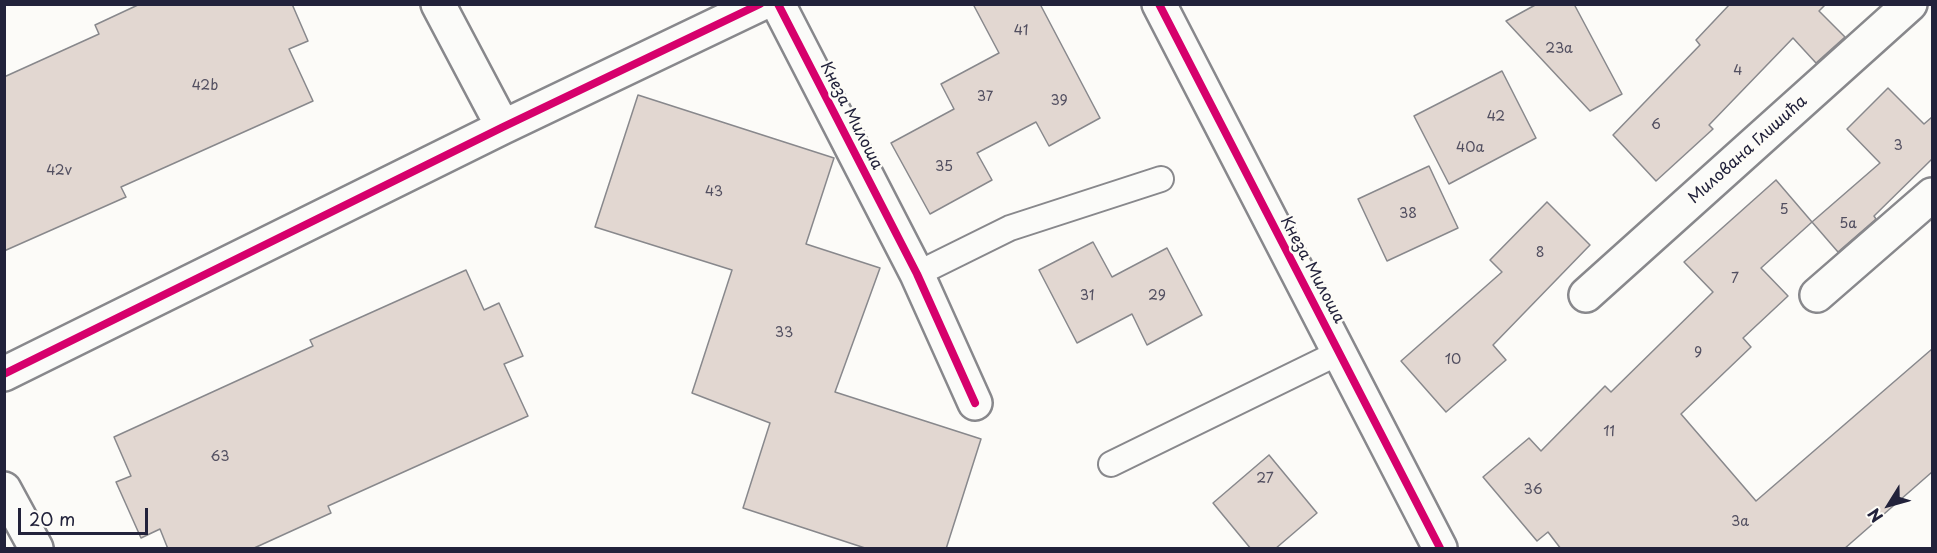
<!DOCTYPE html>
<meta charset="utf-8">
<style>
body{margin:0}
#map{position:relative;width:1937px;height:553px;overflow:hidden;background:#fcfbf8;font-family:"Playpen Sans",sans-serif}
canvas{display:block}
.frame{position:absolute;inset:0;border:6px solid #22223b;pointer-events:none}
.north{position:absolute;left:1859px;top:475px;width:60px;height:60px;-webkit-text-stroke:4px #fdfcf7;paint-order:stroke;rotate:233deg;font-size:16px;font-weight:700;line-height:24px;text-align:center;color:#22223b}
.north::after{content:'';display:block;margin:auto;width:21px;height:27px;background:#22223b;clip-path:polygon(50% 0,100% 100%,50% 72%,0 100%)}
.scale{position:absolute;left:18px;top:508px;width:130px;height:27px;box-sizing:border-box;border:3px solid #22223b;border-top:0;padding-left:8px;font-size:18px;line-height:21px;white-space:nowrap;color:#22223b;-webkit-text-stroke:4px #fdfcf7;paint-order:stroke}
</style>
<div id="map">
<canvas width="1937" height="553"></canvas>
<div class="frame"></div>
<div class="north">N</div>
<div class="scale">20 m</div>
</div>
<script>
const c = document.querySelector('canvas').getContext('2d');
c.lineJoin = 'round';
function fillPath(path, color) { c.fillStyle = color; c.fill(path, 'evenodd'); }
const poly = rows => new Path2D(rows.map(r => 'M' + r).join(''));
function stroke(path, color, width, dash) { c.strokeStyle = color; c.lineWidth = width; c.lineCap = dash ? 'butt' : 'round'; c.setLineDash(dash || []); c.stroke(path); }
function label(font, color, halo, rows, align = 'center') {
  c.font = font + ' "Playpen Sans",sans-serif'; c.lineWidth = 5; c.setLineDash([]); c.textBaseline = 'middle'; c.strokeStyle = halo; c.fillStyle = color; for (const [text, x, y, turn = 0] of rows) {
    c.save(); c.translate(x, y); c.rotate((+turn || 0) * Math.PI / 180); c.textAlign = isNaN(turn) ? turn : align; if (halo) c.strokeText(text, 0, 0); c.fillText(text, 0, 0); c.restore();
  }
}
const building = poly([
 [140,4,292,4,308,41,289,49,313,101,121,187,126,197,4,251,4,77,99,34,95,25,140,4],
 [973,4,1040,4,1100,118,1049,146,1036,122,977,153,992,180,930,214,891,143,954,109,941,84,999,53,973,4],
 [1537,4,1574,4,1622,94,1590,111,1506,21,1537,4],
 [1730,4,1826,4,1819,11,1845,37,1816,63,1793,38,1709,125,1713,129,1656,181,1613,135,1700,45,1696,40,1730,4],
 [1502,71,1536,138,1449,184,1414,116,1502,71],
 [1888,88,1924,124,1932,117,1932,159,1874,216,1876,219,1838,252,1812,222,1880,163,1847,129,1888,88],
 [638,95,834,158,806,244,880,268,835,392,981,439,946,549,868,549,743,508,770,423,692,393,732,270,595,227,638,95],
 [1429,166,1458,228,1387,261,1358,199,1429,166],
 [1776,180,1812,222,1761,268,1788,296,1743,338,1751,347,1681,414,1756,501,1932,349,1932,472,1844,549,1561,549,1548,532,1537,541,1483,477,1529,438,1541,451,1605,386,1611,392,1713,292,1684,262,1776,180],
 [1547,202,1590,245,1493,345,1506,360,1446,412,1401,361,1502,272,1490,260,1547,202],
 [1093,242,1112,277,1167,248,1202,315,1147,345,1132,314,1077,343,1039,270,1093,242],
 [466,270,484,310,499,303,523,356,504,364,528,416,328,506,331,513,252,549,168,549,160,529,141,538,116,482,131,476,114,437,313,346,310,340,466,270],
 [1269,455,1317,513,1275,549,1251,549,1213,503,1269,455]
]);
fillPath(building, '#e2d7d1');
stroke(building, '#88888c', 1.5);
const lane = poly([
 [917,274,1010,228,1161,179],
 [1111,464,1340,352]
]);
const street = poly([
 [438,4,503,127],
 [778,4,917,274,975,403],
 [1159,4,1440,548],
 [1586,295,1910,4],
 [1817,295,1932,195],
 [4,374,503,127,760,4],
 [4,489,36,548]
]);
stroke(lane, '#88888c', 28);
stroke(street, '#88888c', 38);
stroke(lane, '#fbfbf9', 24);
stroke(street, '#fbfbf9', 33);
stroke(poly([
 [778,4,917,274,975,403],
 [1159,4,1440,548],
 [4,374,503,127,760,4]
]), '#d6006c', 8);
label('14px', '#524f60', null, [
 ["41",1021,31],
 ["23a",1559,49],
 ["4",1738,71],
 ["42b",205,86],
 ["37",985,97],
 ["39",1059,101],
 ["42",1496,117],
 ["6",1656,125],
 ["3",1898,146],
 ["40a",1470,148],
 ["35",944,167],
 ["42v",59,171],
 ["43",714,192],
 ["5",1784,210],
 ["38",1408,214],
 ["5a",1848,224],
 ["8",1540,253],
 ["7",1735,279],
 ["31",1087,296],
 ["29",1157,296],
 ["33",784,333],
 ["9",1698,353],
 ["10",1453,360],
 ["11",1609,432],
 ["63",220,457],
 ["27",1265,479],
 ["36",1533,490],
 ["3a",1740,522]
]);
label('16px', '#22223b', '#fdfcf7', [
 ["Кнеза Милоша",851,116,63],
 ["Милована Глишића",1748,150,-42],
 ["Кнеза Милоша",1312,270,62]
]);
</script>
